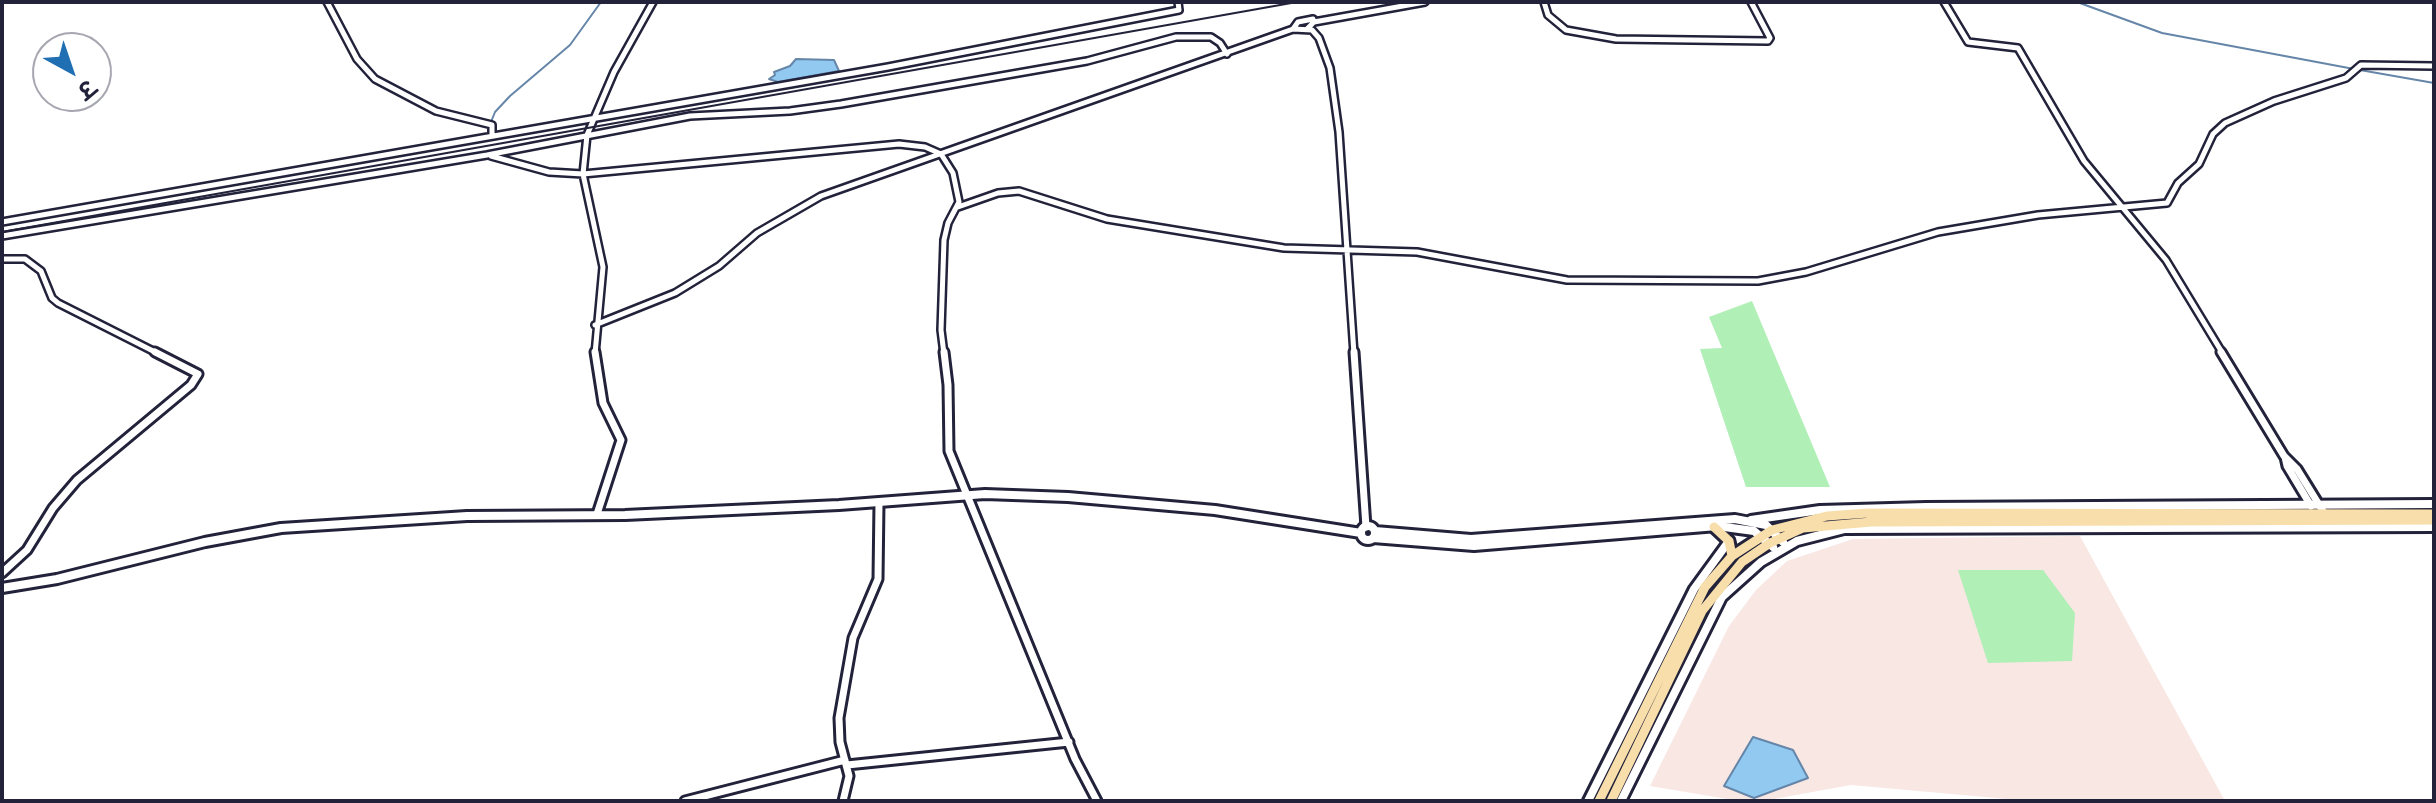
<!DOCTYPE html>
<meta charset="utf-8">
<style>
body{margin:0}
#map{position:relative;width:2436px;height:803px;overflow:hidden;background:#fff;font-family:Itim,"Playpen Sans Deva",sans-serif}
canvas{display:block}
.frame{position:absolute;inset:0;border:4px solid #22223b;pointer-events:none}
.north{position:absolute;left:32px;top:32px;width:80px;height:80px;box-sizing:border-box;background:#fff;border:2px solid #a7a7b1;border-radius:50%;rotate:140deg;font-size:22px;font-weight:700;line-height:32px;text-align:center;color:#22223b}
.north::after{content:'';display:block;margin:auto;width:28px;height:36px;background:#1f6fb2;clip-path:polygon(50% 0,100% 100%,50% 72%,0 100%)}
</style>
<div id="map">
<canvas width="2436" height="803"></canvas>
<div class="frame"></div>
<div class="north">उ</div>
</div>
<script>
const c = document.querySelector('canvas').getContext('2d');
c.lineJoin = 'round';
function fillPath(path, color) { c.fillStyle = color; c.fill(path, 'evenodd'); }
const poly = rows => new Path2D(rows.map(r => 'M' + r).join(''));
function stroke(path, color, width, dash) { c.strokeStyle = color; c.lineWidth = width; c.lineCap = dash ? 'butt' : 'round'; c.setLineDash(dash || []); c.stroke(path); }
fillPath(poly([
 [2080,536,2225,801,2029,801,1851,785,1763,801,1739,801,1650,786,1729,626,1756,590,1787,561,1853,539]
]), '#f8e7e3');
fillPath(poly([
 [1752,301,1830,487,1746,487,1700,349,1722,348,1709,317],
 [1958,570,2043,570,2075,613,2072,661,1988,663]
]), '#b0efb6');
const water = poly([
 [796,59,834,60,839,71,778,82,769,79,775,75,774,72,790,66,796,59],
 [1753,737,1793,750,1808,778,1754,798,1724,786,1753,737]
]);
fillPath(water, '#92c9f1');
stroke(water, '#6586a8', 2);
stroke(poly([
 [2077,2,2162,33,2354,69],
 [2360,70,2434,83],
 [491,122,495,112,510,96,570,45,601,2]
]), '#6586a8', 2);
const tertiaryFar1 = poly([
 [327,2,357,59,375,79,436,111,492,125,492,134],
 [1544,2,1548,15,1566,30,1616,39,1768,41,1770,38,1751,2],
 [1944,2,1968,42,2018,48,2084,161,2166,260,2223,354],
 [1293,29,1298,22,1313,19],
 [1307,29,1314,22,1425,2],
 [491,156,549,172,583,174,899,144,925,147,941,154,953,173,959,202,948,223,944,240,941,330,944,354],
 [958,207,998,193,1019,191,1107,219,1284,248,1417,252,1567,280,1758,281,1806,272,1938,232,2038,215,2167,203,2178,183,2199,164,2213,134,2225,123,2274,101,2346,78,2361,65,2434,66],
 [2,222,888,67,1179,10,1178,2],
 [2,236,487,155,690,116,790,111,841,104,1087,61,1176,37,1211,37,1220,43,1227,54],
 [2,259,25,259,41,271,52,298,58,303,159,354],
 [595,325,675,293,719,266,757,233,821,196,1293,29,1312,30,1319,38,1330,68,1339,132,1354,354],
 [595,354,603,267,583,174,587,135,614,72,653,2]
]);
const tertiary = poly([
 [595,352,603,403,621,440,597,514],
 [944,352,948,385,949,451,1075,759,1097,801],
 [1354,352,1366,527],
 [2221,352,2284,456,2297,469,2326,516],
 [2285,457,2287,466,2311,506],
 [2,573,27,550,53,508,77,480,191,385,198,374,155,352],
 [847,765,1069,742],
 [685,801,845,760],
 [843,801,849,776,840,742,839,718,853,638,878,579,879,503]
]);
const secondary = poly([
 [1751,520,1820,510,1926,507,2434,504],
 '1361 533a7 7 0 1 1 14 0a7 7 0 1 1-14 0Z',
 [1375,531,1471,539,1735,519,1766,525,1783,542],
 [1373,538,1474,546,1717,526,1754,531,1773,547],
 [2,588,57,579,205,542,281,528,467,516,625,515,839,505,985,494,1068,497,1215,510,1361,533],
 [1588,801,1694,589,1729,541],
 [1621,801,1722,597,1761,562,1797,541,1844,529,2434,527]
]);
const primary = poly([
 [1714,527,1729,541,1732,556],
 [1599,801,1705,587,1732,556,1772,530,1827,516,1868,513,2434,514],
 [1611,801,1702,611,1742,562,1770,543,1803,528,1871,522,2434,520]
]);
stroke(tertiaryFar1, '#22223b', 10);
stroke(tertiary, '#22223b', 13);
stroke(secondary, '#22223b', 14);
stroke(primary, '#22223b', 15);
stroke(tertiaryFar1, '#fff', 5);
stroke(tertiary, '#fff', 7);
stroke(secondary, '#fff', 8);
stroke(primary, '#f8deab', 9);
stroke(poly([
 [2,232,1297,2]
]), '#22223b', 2);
</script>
